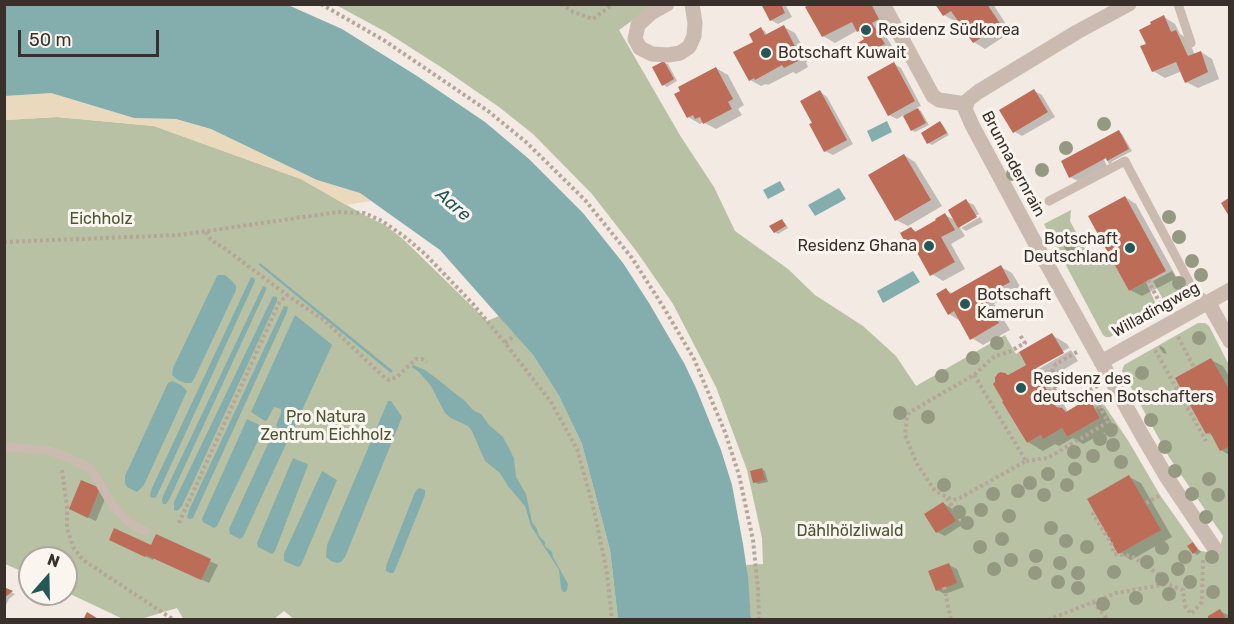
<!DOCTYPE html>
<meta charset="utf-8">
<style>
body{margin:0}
#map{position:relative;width:1234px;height:624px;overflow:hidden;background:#f2eae3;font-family:Rubik,sans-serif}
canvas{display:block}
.frame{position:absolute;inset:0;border:6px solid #39302c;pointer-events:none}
.north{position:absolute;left:18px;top:546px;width:60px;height:60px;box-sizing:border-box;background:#faf5ef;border:2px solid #ada6a1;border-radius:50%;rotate:20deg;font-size:16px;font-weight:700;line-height:24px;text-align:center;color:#39302c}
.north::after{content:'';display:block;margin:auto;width:21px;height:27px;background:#255658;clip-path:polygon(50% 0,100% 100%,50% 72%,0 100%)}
.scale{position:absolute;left:18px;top:30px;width:141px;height:27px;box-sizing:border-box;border:3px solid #39302c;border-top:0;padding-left:8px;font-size:18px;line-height:21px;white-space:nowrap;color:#39302c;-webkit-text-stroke:4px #faf5ef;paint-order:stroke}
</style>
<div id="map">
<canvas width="1234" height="624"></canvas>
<div class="frame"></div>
<div class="north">N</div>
<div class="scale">50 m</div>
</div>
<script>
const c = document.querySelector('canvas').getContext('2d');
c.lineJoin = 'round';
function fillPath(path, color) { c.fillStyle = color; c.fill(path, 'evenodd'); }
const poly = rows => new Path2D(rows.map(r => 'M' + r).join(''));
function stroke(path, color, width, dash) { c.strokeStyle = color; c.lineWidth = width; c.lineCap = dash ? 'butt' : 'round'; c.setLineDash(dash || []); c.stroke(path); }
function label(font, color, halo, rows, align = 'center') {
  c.font = font + ' Rubik,sans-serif'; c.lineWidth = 6; c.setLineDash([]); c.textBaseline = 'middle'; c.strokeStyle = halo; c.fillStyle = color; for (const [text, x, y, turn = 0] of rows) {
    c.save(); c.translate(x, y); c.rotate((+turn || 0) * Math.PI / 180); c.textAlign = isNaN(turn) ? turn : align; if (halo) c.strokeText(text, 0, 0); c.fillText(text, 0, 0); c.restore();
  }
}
fillPath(poly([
 [336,5,654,5,619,30,681,137,714,187,735,231,788,269,815,295,863,326,896,356,916,386,1005,335,1016,354,1019,352,1026,365,1008,375,1002,372,998,373,995,376,995,380,1003,401,1002,402,1027,443,1041,435,1043,438,1062,428,1067,437,1100,418,1095,408,1103,403,1129,442,1160,495,1193,542,1198,550,1206,552,1220,546,1223,536,1169,457,1122,371,1124,365,1198,323,1205,323,1209,326,1229,365,1229,619,751,619,746,565,763,564,762,538,747,470,716,387,673,304,637,252,592,194,533,134,499,107,444,69,386,32],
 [57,117,154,126,301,179,366,216,385,225,404,240,487,321,499,316,533,355,559,396,582,444,610,550,618,619,295,620,284,611,274,619,184,620,177,608,141,619,123,619,66,592,66,558,30,558,30,575,5,564,4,120],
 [1071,210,1070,221,1092,262,1099,263,1111,257,1129,291,1146,282,1158,309,1110,337,1106,337,1103,335,1044,224],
 [1172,271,1185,294,1166,305,1153,281]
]), '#b8c1a3');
fillPath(poly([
 [51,93,134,118,175,119,211,129,317,180,360,193,371,201,346,205,301,179,154,126,57,117,5,120,4,96]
]), '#ead9bd');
fillPath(poly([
 [288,5,342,29,417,76,485,122,529,159,583,213,623,263,649,303,684,363,696,388,721,450,732,485,743,544,748,577,751,619,618,619,610,550,582,444,559,396,533,355,440,250,360,193,317,180,211,129,176,119,134,118,51,93,5,96,5,5],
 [887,121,892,132,872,142,867,131],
 [780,181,785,190,768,199,763,190],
 [839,188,846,199,815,216,808,205],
 [260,263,393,371,391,373,259,265],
 [913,271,920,282,883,303,877,291],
 [219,275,225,275,232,281,236,286,236,290,194,379,191,383,185,383,178,380,172,375,173,368,217,276],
 [251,277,254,278,255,281,159,491,156,497,154,498,151,497,150,495,152,488],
 [263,286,266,287,266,290,169,500,166,504,163,504,162,500,163,496],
 [273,296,277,297,277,301,182,506,177,511,174,510,174,502],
 [284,306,288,307,287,312,193,518,190,519,187,518,189,510],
 [295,315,331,344,332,345,292,432,289,433,277,427,276,426,281,413,281,409,274,407,267,420,265,421,251,412],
 [413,365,425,370,436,378,457,395,464,400,472,409,476,412,481,414,489,425,503,437,509,448,514,459,516,477,526,494,532,522,537,529,539,536,545,542,545,546,552,552,553,557,568,584,567,590,565,592,563,592,561,588,559,570,531,526,525,506,508,486,500,473,485,461,472,431,468,426,451,418,445,413,431,386,419,372,412,367],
 [172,381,181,385,187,391,144,485,137,492,127,487,125,483,125,476,168,383],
 [388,401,391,401,402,417,345,557,341,562,337,563,331,561,326,557,327,545],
 [247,419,262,426,263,430,217,526,214,528,203,522,202,519],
 [274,433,286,439,287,442,243,537,240,539,230,534,229,529,272,435],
 [293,458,307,464,308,465,275,551,272,554,258,547,257,543],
 [322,471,337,480,301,565,298,567,284,561,284,554],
 [419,488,425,490,425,495,395,570,393,573,390,573,386,571,386,566,415,492]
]), '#84adad');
fillPath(poly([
 [763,4,785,4,792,17,778,24,771,20],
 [813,4,878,4,890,26,882,30,895,51,877,61,865,54,866,40,862,33,858,30,835,43,823,36],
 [937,4,993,4,1011,32,985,49,974,42,959,20,956,22,944,15],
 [1164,17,1175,24,1180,34,1188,39,1195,55,1201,52,1212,59,1219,79,1198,88,1186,82,1182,71,1165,78,1153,71,1148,44],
 [784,27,795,33,810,60,806,62,808,67,796,74,793,72,768,85,766,84,761,86,750,80,765,36,761,29,765,31,767,35],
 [664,63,668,64,677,81,667,87,664,85],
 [894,64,901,68,921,106,916,108,921,111,929,125,915,132,912,130,904,115,897,119,889,115],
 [716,68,728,75,744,105,738,109,742,115,716,129,703,122,700,124,688,117],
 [1034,91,1042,95,1055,117,1022,136,1015,132],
 [820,92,827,97,853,144,833,155,825,151],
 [940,123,943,125,949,135,932,145,928,143],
 [1119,132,1122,134,1132,151,1111,162,1112,163,1109,164,1101,148,1098,148,1107,166,1078,181,1070,177,1063,162],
 [904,155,915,162,942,206,908,226,896,220],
 [1125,197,1136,204,1177,278,1142,296,1130,290],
 [966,201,974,205,979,214,961,224,960,228,965,236,951,244,965,269,943,281,932,274,916,247,906,241,911,229,918,232,945,215,955,220],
 [980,217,983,222,966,231,961,228],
 [782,221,785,223,788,228,778,234,775,232],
 [1001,267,1012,273,1021,288,994,304,1010,330,983,345,972,338,960,321,949,314,946,290,954,294],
 [1052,335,1067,344,1078,361,1046,380,1049,386,1056,390,1068,412,1089,400,1104,409,1114,427,1083,444,1073,438,1059,446,1055,444,1043,451,1028,442,1008,377,1028,365],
 [1069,348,1071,350,1037,370,1037,366],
 [1161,346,1164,348,1167,354,1163,353,1159,347],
 [1211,360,1223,366,1230,378,1229,455,1221,450,1214,436,1207,433],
 [762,469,765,471,768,482,758,484,754,482],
 [1129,477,1141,483,1172,537,1131,560,1120,553,1089,500],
 [82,482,107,494,96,521,78,513],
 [943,503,951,508,962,525,945,536,937,532],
 [157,536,218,565,209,583,154,558,153,560,118,544,151,547],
 [1193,544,1196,546,1201,552,1197,555,1194,553],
 [949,565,957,569,964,587,945,594,937,590],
 [4,589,15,594,9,599,4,609],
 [1220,611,1230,616,1230,620,1209,620]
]), '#0003');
fillPath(poly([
 [761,4,781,4,785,13,770,21],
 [810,4,871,4,879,19,872,23,885,44,864,55,858,43,864,39,859,31,857,32,852,22,822,37,805,7],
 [935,4,987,4,1001,25,973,43,951,11,943,16],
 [1164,15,1171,32,1176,30,1188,56,1201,51,1208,72,1185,83,1176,62,1152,72,1140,46,1146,44,1139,30,1151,24,1150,22],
 [784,25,799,54,795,56,798,61,784,68,782,65,755,80,754,78,749,81,733,52,753,42,749,34,761,27,765,35],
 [664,61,674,79,662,86,652,67],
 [894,62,915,101,888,116,867,77],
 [716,67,733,99,728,102,732,109,703,124,700,117,695,119,693,115,687,118,674,94,680,91,678,87],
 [1034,89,1048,112,1013,133,999,110],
 [820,90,847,140,824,152,809,124,812,123,800,101],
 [918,108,926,123,911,131,903,116],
 [940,121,947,133,927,144,921,133],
 [1119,130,1129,149,1107,161,1106,158,1069,178,1061,161],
 [904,154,931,200,895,221,868,175],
 [1125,196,1166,271,1129,291,1088,216],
 [1230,197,1230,218,1221,203],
 [966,199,977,217,958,228,948,210],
 [945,213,955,230,941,237,955,262,930,276,910,240,905,242,900,233,911,227,915,232,936,220,935,219],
 [782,219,786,226,774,233,769,226],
 [1001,265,1010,282,984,297,999,323,970,340,954,311,948,315,936,294,946,288,950,294],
 [1052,333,1064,353,1031,371,1037,381,1041,379,1056,407,1062,408,1066,412,1089,398,1100,418,1067,437,1062,428,1043,439,1041,435,1027,443,1002,402,1003,401,993,384,995,382,995,377,998,373,1001,372,1005,373,1008,375,1026,365,1019,352],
 [1211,358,1230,391,1230,446,1220,451,1210,432,1206,434,1175,378],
 [762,468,765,480,753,483,750,471],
 [1129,475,1161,530,1118,554,1087,499],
 [81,480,100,488,88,518,69,509],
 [943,502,956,521,936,533,924,514],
 [114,528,151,545,156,534,211,559,201,580,146,555,145,557,109,540],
 [1193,542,1198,550,1193,554,1187,546],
 [949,563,957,583,936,591,928,571],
 [4,587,13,591,4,598],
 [1220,609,1227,620,1208,620,1208,616],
 [87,612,100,620,83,620]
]), '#bc6c57');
stroke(poly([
 [321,4,385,41,488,111,526,142,585,200,632,258,664,308,694,359,725,432,739,475,753,540,758,589,759,620],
 [561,4,573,12,593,19,613,4],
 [206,232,211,240,224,248,287,295],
 [4,242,180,235,338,212,364,213,382,221,405,237,425,254,473,304,505,343,551,402,577,449,594,510,607,573,612,620],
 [1148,280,1163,309],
 [1178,337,1194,367],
 [505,343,515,335],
 [1155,350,1206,441],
 [1077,352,1056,364,1053,368,1051,378,1056,388,1063,396,1071,398,1077,397,1099,385],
 [974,375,1026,461,958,499,953,500,935,491,917,464,905,435,907,416,910,412,974,375,995,356,1009,352,1025,343,1020,335],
 [1048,392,1056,388],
 [1026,461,1048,458,1108,422,1099,406,1095,408],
 [62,470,67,507,67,528,73,547,83,560,174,620],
 [947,498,954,509,950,512],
 [1146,503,1161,495],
 [1095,513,1093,514,1111,543,1114,554,1132,556,1165,579,1167,584,1183,590,1185,606,1191,614,1202,602,1203,559],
 [179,523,279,303,287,295,325,321,384,377,389,380,397,377,416,359,422,359,427,362],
 [944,587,951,620],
 [1093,602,1108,620],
 [1048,620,1116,593,1167,584]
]), '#b6a599', 4, [3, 3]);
stroke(poly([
 [1178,4,1191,43],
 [1049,201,1125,161,1194,291,1208,302],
 [4,447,47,450,67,457,91,469,113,506,132,525,145,531]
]), '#cabaaf', 9);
stroke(poly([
 [667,4,651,13,638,25,635,39,640,48,652,54,668,55,680,53,689,47,694,36,695,23,692,4],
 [883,4,933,96,939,100,966,104],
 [1129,4,1077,32,978,92,968,100,965,109,972,125,1039,250,1142,435,1166,476,1215,549],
 [1208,302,1230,341],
 [1101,362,1230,290]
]), '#cabaaf', 15);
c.fillStyle = '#969982';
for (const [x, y] of [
 [1104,124],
 [1066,148],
 [1042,170],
 [1013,174],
 [1169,217],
 [1179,237],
 [1071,245],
 [1192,261],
 [1201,275],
 [1179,283],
 [1199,338],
 [997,343],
 [973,358],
 [1142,373],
 [942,376],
 [900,413],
 [928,417],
 [1151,420],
 [1111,430],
 [1100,439],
 [1113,445],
 [1165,447],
 [1074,452],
 [1093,456],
 [1121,462],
 [1075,469],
 [1175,471],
 [1048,474],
 [1209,479],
 [1030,483],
 [944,485],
 [1067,485],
 [1018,491],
 [993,494],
 [1192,494],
 [1044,495],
 [1218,495],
 [981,510],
 [959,512],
 [1009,516],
 [1206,517],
 [967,523],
 [1051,528],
 [1002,539],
 [1066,541],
 [980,547],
 [1087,547],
 [1162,548],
 [1036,556],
 [1185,557],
 [1212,557],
 [1011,560],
 [1147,562],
 [1060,563],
 [994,569],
 [1178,569],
 [1114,572],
 [1035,573],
 [1078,573],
 [1162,579],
 [1058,582],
 [1190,582],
 [1078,588],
 [1213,592],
 [1169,594],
 [1136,598],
 [1103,604]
]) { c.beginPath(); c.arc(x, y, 7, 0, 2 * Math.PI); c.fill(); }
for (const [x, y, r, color] of [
 [866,30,6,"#255658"],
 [766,53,6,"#255658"],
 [929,246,6,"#255658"],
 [1130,248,6,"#255658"],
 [965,304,6,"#255658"],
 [1021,388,6,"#255658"]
]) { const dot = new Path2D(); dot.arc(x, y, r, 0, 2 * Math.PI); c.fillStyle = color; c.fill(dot); stroke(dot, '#faf5ef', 2); }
label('16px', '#39302c', '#faf5ef', [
 ["Residenz Südkorea",878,30],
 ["Botschaft Kuwait",778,53],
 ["Botschaft",1118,239,"right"],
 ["Deutschland",1118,257,"right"],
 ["Residenz Ghana",917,246,"right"],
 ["Botschaft",977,295],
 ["Kamerun",977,313],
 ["Residenz des",1033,379],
 ["deutschen Botschafters",1033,397]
], 'left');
label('16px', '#39302c', '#faf5ef', [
 ["Brunnadernrain",1013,164,62],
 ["Willadingweg",1156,310,-29]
]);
label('16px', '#4a5632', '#faf5ef', [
 ["Eichholz",101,219],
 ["Pro Natura",326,417],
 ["Zentrum Eichholz",326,435],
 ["Dählhölzliwald",850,531]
]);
label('italic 18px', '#255658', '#faf5ef', [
 ["Aare",453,205,41]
]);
</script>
